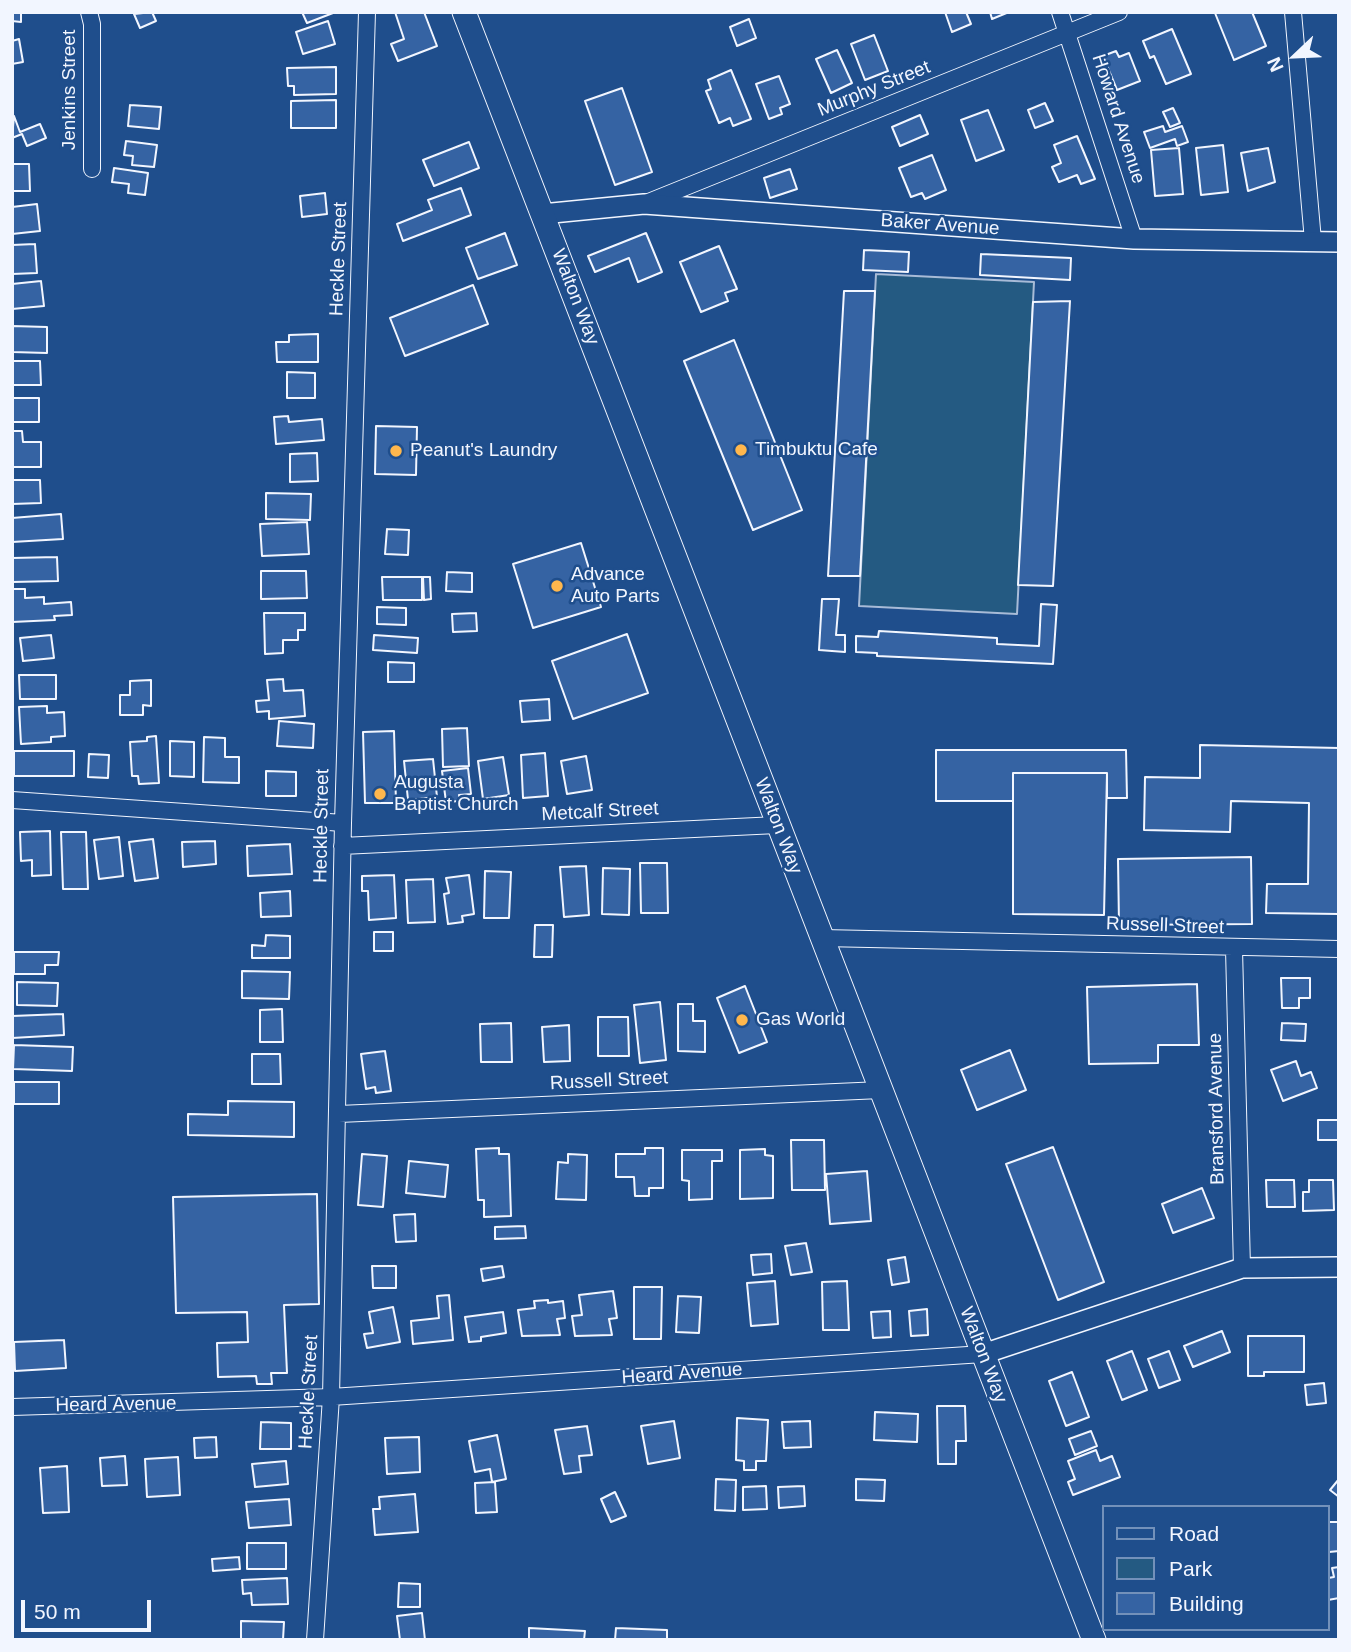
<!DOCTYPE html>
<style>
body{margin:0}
#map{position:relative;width:1351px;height:1652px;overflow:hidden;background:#1f4e8c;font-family:Arial,sans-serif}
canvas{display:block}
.frame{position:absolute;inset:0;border:14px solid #f2f6ff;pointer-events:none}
.legend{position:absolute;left:1102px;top:1505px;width:228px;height:126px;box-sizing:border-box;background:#1f4e8c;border:2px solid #7391ba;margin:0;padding:9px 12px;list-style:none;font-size:21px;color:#f2f6ff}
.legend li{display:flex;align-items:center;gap:14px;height:35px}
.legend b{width:35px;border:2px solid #7391ba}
.north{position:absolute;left:1260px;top:21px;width:70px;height:70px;-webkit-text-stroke:5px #1f4e8c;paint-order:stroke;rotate:247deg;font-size:19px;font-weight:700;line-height:28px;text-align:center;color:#f2f6ff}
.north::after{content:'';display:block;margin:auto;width:24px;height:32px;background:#f2f6ff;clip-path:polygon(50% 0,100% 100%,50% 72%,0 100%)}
.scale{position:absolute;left:21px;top:1600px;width:130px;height:32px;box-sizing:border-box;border:4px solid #f2f6ff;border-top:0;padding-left:9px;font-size:21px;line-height:24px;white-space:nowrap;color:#f2f6ff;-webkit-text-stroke:5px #1f4e8c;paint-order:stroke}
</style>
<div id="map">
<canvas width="1351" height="1652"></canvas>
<div class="frame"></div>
<ul class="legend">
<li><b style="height:9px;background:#1f4e8c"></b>Road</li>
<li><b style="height:19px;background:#245a82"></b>Park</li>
<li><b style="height:19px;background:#3563a3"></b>Building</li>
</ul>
<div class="north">N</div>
<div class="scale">50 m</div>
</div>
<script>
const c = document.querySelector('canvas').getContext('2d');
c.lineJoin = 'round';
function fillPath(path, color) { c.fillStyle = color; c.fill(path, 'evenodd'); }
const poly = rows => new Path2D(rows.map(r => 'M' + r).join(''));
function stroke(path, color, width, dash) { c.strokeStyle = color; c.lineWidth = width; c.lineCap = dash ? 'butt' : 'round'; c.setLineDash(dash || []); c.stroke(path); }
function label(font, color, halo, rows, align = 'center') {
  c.font = font + ' Arial,sans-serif'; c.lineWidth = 5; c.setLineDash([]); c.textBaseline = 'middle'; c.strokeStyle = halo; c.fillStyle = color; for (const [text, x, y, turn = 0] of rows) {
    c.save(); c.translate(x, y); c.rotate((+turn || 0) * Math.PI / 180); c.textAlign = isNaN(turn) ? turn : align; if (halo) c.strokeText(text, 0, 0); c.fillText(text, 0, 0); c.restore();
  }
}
const green = poly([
 [876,274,1034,282,1017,614,859,606,876,274]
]);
fillPath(green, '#245a82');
stroke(green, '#a8bbd7', 2);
const building = poly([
 [12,12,21,12,21,22,12,21,12,12],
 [152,12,156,21,140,28,134,14,152,12],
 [302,12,333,12,333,13,307,23,302,12],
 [395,12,424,12,437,46,398,61,391,44,404,39,395,12],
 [945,12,966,12,971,24,952,32,945,12],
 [990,12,1009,12,992,19,990,12],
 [1252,12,1266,46,1234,60,1215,13,1252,12],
 [749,19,756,38,737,46,730,27,749,19],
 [328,21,335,44,303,54,296,32,328,21],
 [1172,29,1191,74,1166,84,1154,56,1150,58,1143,41,1172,29],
 [874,35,888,71,865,80,851,44,874,35],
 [19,39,23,62,12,64,12,41,19,39],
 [837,50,852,83,831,93,816,59,837,50],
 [1116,51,1119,57,1129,53,1140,81,1117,90,1103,56,1116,51],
 [336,67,336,94,294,95,294,86,288,86,287,68,336,67],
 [731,70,751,119,733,126,730,118,719,123,706,91,711,89,708,80,731,70],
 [779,76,790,104,780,108,782,114,769,119,756,84,779,76],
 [622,88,652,172,615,185,585,101,622,88],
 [336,100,336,128,291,128,291,101,336,100],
 [1045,103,1053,121,1035,128,1028,110,1045,103],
 [130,105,161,107,159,129,128,126,130,105],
 [1173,108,1180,123,1170,127,1163,112,1173,108],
 [988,110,1004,150,976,161,961,120,988,110],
 [920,115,928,134,900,146,892,127,920,115],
 [14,116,20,132,40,124,46,138,27,146,22,134,12,138,14,116],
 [1163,126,1165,132,1182,126,1188,142,1177,146,1175,139,1150,148,1144,132,1163,126],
 [1077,136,1095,179,1081,184,1077,175,1059,182,1052,167,1061,163,1054,145,1077,136],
 [126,141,157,145,154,167,132,165,133,156,124,155,126,141],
 [469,142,479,168,434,186,423,160,469,142],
 [1223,145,1228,192,1201,195,1196,148,1223,145],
 [1179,148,1183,194,1155,196,1151,150,1179,148],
 [1268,148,1275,182,1248,191,1241,153,1268,148],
 [932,155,946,190,925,199,922,193,911,197,899,168,932,155],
 [12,164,29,164,30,191,12,191,12,164],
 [114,168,148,173,145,195,128,193,129,184,112,182,114,168],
 [790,169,797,189,770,198,764,178,790,169],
 [461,188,471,215,403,241,397,224,432,210,428,200,461,188],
 [325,193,327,214,302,217,300,196,325,193],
 [37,204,40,231,12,234,12,207,37,204],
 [505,233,517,265,478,279,466,248,505,233],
 [646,233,662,272,638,282,629,258,595,272,588,256,646,233],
 [35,244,37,273,12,274,12,245,35,244],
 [719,246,737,289,725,293,728,301,701,312,680,262,719,246],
 [864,250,909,252,908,272,863,270,864,250],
 [981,254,1071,258,1070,280,980,275,981,254],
 [41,281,44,306,12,309,12,284,41,281],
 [473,285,488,324,405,356,390,318,473,285],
 [844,291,875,291,860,576,828,576,844,291],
 [1070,301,1053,586,1018,585,1033,302,1070,301],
 [12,326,47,327,47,353,12,352,12,326],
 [318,334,318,362,277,362,276,342,289,342,289,335,318,334],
 [734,340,802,510,753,530,684,361,734,340],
 [12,361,40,361,41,385,12,385,12,361],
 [287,372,315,373,315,398,287,398,287,372],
 [12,398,39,398,39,422,12,422,12,398],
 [288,416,289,422,322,419,324,440,276,444,274,417,288,416],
 [376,426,417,427,416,475,375,474,376,426],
 [12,431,22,431,23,442,41,442,41,467,12,467,12,431],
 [317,453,318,481,290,482,290,454,317,453],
 [12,480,40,480,41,503,12,504,12,480],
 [266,493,311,494,310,520,266,519,266,493],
 [61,514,63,539,12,542,12,518,61,514],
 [307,522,309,554,262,556,260,524,307,522],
 [387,529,409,530,408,555,385,554,387,529],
 [581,543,601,607,533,628,513,564,581,543],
 [57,557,58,581,12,582,12,558,57,557],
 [261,571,306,571,307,598,261,599,261,571],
 [447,572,472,573,472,592,446,591,447,572],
 [382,577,422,577,422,600,383,600,382,577],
 [423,577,430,577,431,599,424,600,423,577],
 [12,589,25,589,25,598,44,597,44,604,71,602,72,615,54,616,55,620,12,622,12,589],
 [822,599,839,599,836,635,845,635,845,652,819,650,822,599],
 [1041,604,1057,605,1053,664,877,656,877,653,856,652,856,636,878,637,879,631,997,638,997,644,1039,646,1041,604],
 [377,607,406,608,406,625,377,624,377,607],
 [264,613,305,613,305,630,298,630,298,640,283,640,283,653,265,654,264,613],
 [476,613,477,631,453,632,452,614,476,613],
 [627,634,648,693,573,719,552,661,627,634],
 [51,635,54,658,23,661,20,638,51,635],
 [374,635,418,638,417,653,373,650,374,635],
 [388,662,414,663,414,682,388,682,388,662],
 [19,675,56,675,56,699,20,699,19,675],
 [283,679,284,691,303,690,305,716,269,719,269,711,257,712,256,701,269,700,267,680,283,679],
 [151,680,151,706,143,705,143,715,120,715,120,695,130,695,130,681,151,680],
 [549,699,550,720,522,722,520,701,549,699],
 [47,706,47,713,64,712,65,736,51,737,51,742,21,744,19,707,47,706],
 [279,721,314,724,313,748,277,746,279,721],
 [467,728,469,766,443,767,442,729,467,728],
 [394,731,396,803,365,803,363,732,394,731],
 [156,736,159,783,139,784,138,776,132,776,130,742,147,741,147,737,156,736],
 [204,737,225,738,225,757,239,757,239,783,203,782,204,737],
 [170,741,194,742,194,777,170,776,170,741],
 [1200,745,1339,748,1339,914,1266,913,1267,884,1308,884,1309,803,1231,801,1230,832,1144,830,1145,777,1200,778,1200,745],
 [936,750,1126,750,1127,798,1107,798,1107,773,1013,773,1013,801,936,801,936,750],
 [14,751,74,751,74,776,14,776,14,751],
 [545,753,548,796,523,798,521,755,545,753],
 [89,754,109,755,108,778,88,777,89,754],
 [586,756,592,790,567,794,561,761,586,756],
 [503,757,509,795,483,799,478,761,503,757],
 [433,759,437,797,408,800,404,761,433,759],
 [468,768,471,794,459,795,460,801,446,802,442,771,468,768],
 [266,771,296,772,296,796,266,796,266,771],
 [1013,773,1107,773,1104,915,1013,914,1013,773],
 [50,831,51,875,32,876,32,860,21,861,20,832,50,831],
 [61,832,86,832,88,889,63,889,61,832],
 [119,837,123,876,99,879,94,840,119,837],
 [153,839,158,878,135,881,129,842,153,839],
 [215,841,216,864,183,867,182,842,215,841],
 [290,844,292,874,248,876,247,846,290,844],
 [1251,857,1252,924,1119,925,1118,859,1251,857],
 [640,863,667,863,668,913,641,913,640,863],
 [586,866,589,915,564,917,560,867,586,866],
 [603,868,630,869,629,915,602,914,603,868],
 [485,871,511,872,509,918,484,918,485,871],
 [394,875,396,918,369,920,368,891,362,891,362,876,394,875],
 [469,875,474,914,462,916,463,922,448,924,444,894,449,893,446,878,469,875],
 [433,879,435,922,408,923,406,880,433,879],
 [290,891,291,916,261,917,260,893,290,891],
 [535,925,553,925,552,957,534,957,535,925],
 [374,932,393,932,393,951,374,951,374,932],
 [266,935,290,936,290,958,252,958,252,945,265,946,266,935],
 [14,952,59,952,58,965,45,965,45,974,14,974,14,952],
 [242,971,290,972,289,999,242,998,242,971],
 [1281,978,1310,978,1310,998,1299,998,1299,1008,1282,1008,1281,978],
 [17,982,58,983,57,1006,17,1005,17,982],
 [1197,984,1199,1045,1158,1045,1158,1063,1089,1064,1087,987,1197,984],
 [745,986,767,1042,739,1053,717,998,745,986],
 [660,1002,666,1060,640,1063,634,1005,660,1002],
 [678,1004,693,1004,693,1021,705,1021,705,1052,678,1051,678,1004],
 [282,1009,283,1042,260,1042,260,1010,282,1009],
 [63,1014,64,1035,12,1038,12,1016,63,1014],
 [598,1017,628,1017,629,1056,598,1056,598,1017],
 [511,1023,512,1062,481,1062,480,1024,511,1023],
 [1282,1023,1306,1024,1305,1041,1281,1040,1282,1023],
 [569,1025,570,1061,544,1062,542,1027,569,1025],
 [14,1045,73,1047,72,1071,13,1069,14,1045],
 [1010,1050,1026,1090,977,1110,961,1070,1010,1050],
 [385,1051,391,1091,376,1093,375,1087,366,1089,361,1054,385,1051],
 [252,1054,280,1054,281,1084,252,1084,252,1054],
 [1296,1061,1301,1076,1311,1072,1317,1088,1283,1101,1271,1070,1296,1061],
 [14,1082,59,1082,59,1104,14,1104,14,1082],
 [228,1101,294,1102,294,1137,188,1135,188,1114,228,1115,228,1101],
 [1318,1120,1339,1120,1338,1140,1318,1140,1318,1120],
 [791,1140,824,1140,825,1190,792,1190,791,1140],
 [1053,1147,1104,1282,1058,1300,1006,1164,1053,1147],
 [499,1148,499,1154,509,1154,511,1216,484,1217,484,1200,478,1200,476,1149,499,1148],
 [645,1148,663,1148,663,1188,649,1188,649,1196,635,1196,634,1177,616,1177,616,1154,645,1154,645,1148],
 [765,1149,765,1155,773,1156,773,1198,740,1199,740,1150,765,1149],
 [682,1150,722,1150,722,1161,712,1161,712,1199,689,1200,689,1181,682,1180,682,1150],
 [362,1154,387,1156,383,1207,358,1205,362,1154],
 [568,1154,587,1155,586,1200,556,1199,558,1162,568,1163,568,1154],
 [409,1161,448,1165,445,1197,406,1193,409,1161],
 [867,1171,871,1221,830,1224,826,1174,867,1171],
 [1266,1180,1294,1180,1295,1207,1267,1207,1266,1180],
 [1309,1180,1333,1180,1334,1210,1303,1211,1303,1192,1309,1192,1309,1180],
 [1202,1188,1214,1218,1173,1233,1162,1204,1202,1188],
 [317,1194,319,1304,284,1305,287,1373,271,1373,272,1384,257,1384,256,1376,218,1377,217,1343,248,1342,247,1312,176,1313,173,1197,317,1194],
 [415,1214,416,1241,396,1242,394,1215,415,1214],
 [525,1226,526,1238,495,1239,495,1227,525,1226],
 [806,1243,812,1272,791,1275,785,1246,806,1243],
 [771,1254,772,1273,753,1275,751,1255,771,1254],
 [905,1257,909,1282,892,1285,888,1260,905,1257],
 [372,1266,396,1266,396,1288,373,1288,372,1266],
 [502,1266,504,1277,483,1281,481,1269,502,1266],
 [775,1281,778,1324,751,1326,747,1283,775,1281],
 [847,1281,849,1330,823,1330,822,1282,847,1281],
 [634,1287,662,1287,661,1339,634,1339,634,1287],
 [613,1291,617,1318,609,1319,612,1335,575,1336,572,1316,582,1315,579,1295,613,1291],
 [449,1295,453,1340,413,1344,411,1321,439,1318,437,1296,449,1295],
 [678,1296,701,1297,699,1333,676,1332,678,1296],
 [548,1300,548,1303,563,1301,565,1318,557,1319,560,1335,522,1336,518,1310,535,1308,534,1301,548,1300],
 [393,1307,400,1342,367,1348,364,1334,373,1333,369,1312,393,1307],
 [927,1309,928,1335,911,1336,909,1311,927,1309],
 [890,1311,891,1337,873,1338,871,1312,890,1311],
 [503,1312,506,1333,481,1337,481,1341,469,1342,465,1317,503,1312],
 [1222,1331,1230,1352,1193,1367,1184,1346,1222,1331],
 [1248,1336,1304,1336,1304,1372,1264,1372,1264,1376,1248,1376,1248,1336],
 [64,1340,66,1368,15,1371,14,1342,64,1340],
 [1132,1351,1147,1390,1122,1400,1107,1361,1132,1351],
 [1169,1351,1180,1380,1159,1388,1148,1359,1169,1351],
 [1072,1372,1089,1417,1066,1426,1049,1381,1072,1372],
 [1324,1383,1326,1403,1307,1405,1305,1385,1324,1383],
 [937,1406,965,1406,966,1441,956,1441,956,1464,938,1464,937,1406],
 [875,1412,918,1414,917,1442,874,1440,875,1412],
 [737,1418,768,1420,766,1461,756,1461,756,1470,744,1470,744,1461,736,1460,737,1418],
 [674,1421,680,1458,648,1464,641,1426,674,1421],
 [810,1421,811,1447,784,1448,782,1422,810,1421],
 [261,1422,291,1423,291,1449,260,1449,261,1422],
 [587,1426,592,1455,579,1456,581,1472,564,1474,555,1430,587,1426],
 [1091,1431,1097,1446,1075,1455,1069,1439,1091,1431],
 [497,1435,506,1479,492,1482,490,1469,475,1472,469,1441,497,1435],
 [216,1437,217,1457,195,1458,194,1438,216,1437],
 [419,1437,420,1472,387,1474,385,1438,419,1437],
 [1096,1450,1100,1461,1112,1456,1120,1477,1073,1495,1068,1482,1075,1479,1068,1461,1096,1450],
 [125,1456,127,1485,102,1486,100,1458,125,1456],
 [178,1457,180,1495,147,1497,145,1459,178,1457],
 [286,1461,288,1484,255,1487,252,1464,286,1461],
 [67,1466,69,1512,43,1513,40,1468,67,1466],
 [716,1479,736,1480,735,1511,715,1510,716,1479],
 [856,1479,885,1480,884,1501,856,1500,856,1479],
 [1339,1479,1339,1497,1330,1490,1339,1479],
 [495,1482,497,1512,476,1513,475,1483,495,1482],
 [766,1486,767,1509,743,1510,743,1487,766,1486],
 [804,1486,805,1506,779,1508,778,1487,804,1486],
 [615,1492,626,1516,611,1522,601,1499,615,1492],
 [415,1494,418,1532,375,1535,373,1509,380,1509,379,1497,415,1494],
 [289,1499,291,1525,249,1528,246,1502,289,1499],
 [1328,1522,1339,1522,1339,1551,1329,1552,1328,1522],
 [247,1543,286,1543,286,1569,247,1569,247,1543],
 [239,1557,240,1569,213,1571,212,1559,239,1557],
 [1339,1567,1339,1598,1328,1600,1328,1578,1334,1577,1332,1568,1339,1567],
 [287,1578,288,1604,252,1605,251,1593,243,1594,242,1580,287,1578],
 [399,1583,420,1584,420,1607,398,1607,399,1583],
 [422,1613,425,1640,400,1640,397,1616,422,1613],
 [241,1621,284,1622,283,1640,241,1640,241,1621],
 [529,1628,585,1631,584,1640,529,1640,529,1628],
 [616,1628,667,1630,667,1640,615,1640,616,1628]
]);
fillPath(building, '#3563a3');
stroke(building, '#f2f6ff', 2);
const minor = poly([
 [89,12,92,24,92,169],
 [1060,12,1134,239],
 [1293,12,1313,241],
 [646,203,1119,12],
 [12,800,343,823],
 [342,846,777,825],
 [822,938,1339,949],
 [1234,949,1242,1268],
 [339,1114,881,1090],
 [12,1407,331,1397,983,1354],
 [315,1640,331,1397,343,823,367,12]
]);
const tertiary = poly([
 [542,214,644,204,1134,239,1339,242],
 [983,1354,1242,1268,1339,1267]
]);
const secondary = poly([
 [464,12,1094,1640]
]);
stroke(minor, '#f2f6ff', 18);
stroke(tertiary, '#f2f6ff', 22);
stroke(secondary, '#f2f6ff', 25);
stroke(minor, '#1f4e8c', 16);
stroke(tertiary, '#1f4e8c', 19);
stroke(secondary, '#1f4e8c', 23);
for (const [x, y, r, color] of [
 [741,450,7,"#ffb74d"],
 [396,451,7,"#ffb74d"],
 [557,586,7,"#ffb74d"],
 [380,794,7,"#ffb74d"],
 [742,1020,7,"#ffb74d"]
]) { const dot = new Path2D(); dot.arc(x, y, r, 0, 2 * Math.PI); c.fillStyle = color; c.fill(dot); stroke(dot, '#1f4e8c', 2.5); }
label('19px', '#f2f6ff', '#1f4e8c', [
 ["Murphy Street",874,89,-22],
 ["Jenkins Street",70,90,-90],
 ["Howard Avenue",1118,119,72],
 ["Baker Avenue",940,225,4],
 ["Heckle Street",339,259,-88],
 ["Walton Way",575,297,69],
 ["Metcalf Street",600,812,-3],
 ["Heckle Street",322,826,-89],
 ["Walton Way",778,826,69],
 ["Russell Street",1165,926,2],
 ["Russell Street",609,1081,-3],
 ["Bransford Avenue",1217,1109,-91],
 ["Walton Way",983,1355,69],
 ["Heard Avenue",682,1374,-4],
 ["Heckle Street",309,1392,-87],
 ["Heard Avenue",116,1405,-1]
]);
label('19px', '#f2f6ff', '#1f4e8c', [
 ["Timbuktu Cafe",755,450],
 ["Peanut's Laundry",410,451],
 ["Advance",571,575],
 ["Auto Parts",571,597],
 ["Augusta",394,783],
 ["Baptist Church",394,805],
 ["Gas World",756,1020]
], 'left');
</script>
